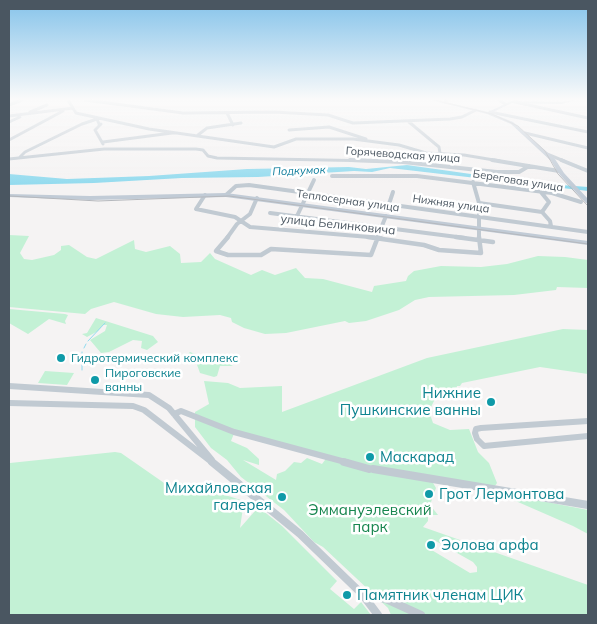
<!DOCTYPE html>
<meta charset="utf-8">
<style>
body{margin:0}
#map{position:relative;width:597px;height:624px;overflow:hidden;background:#f5f3f3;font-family:Mulish,sans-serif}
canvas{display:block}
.frame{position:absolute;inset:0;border:10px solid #4a5661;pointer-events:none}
</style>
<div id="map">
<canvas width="597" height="624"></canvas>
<div class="frame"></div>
</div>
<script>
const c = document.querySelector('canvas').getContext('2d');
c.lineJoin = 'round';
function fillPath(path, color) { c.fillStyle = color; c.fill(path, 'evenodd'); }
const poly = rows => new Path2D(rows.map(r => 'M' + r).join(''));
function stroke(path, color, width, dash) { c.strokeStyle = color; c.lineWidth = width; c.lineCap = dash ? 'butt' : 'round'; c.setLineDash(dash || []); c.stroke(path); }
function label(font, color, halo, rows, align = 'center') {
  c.font = font + ' Mulish,sans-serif'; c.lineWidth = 5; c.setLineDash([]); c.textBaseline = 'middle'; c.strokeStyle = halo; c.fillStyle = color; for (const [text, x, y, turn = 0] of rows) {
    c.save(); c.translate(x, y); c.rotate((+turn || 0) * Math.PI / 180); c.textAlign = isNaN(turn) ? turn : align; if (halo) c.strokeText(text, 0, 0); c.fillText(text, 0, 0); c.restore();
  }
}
fillPath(poly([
 [9,235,29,236,20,253,24,259,32,260,54,255,61,250,61,246,69,245,87,257,96,259,134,240,135,249,146,252,170,246,180,254,181,263,201,262,210,253,215,259,251,275,262,270,275,275,296,268,305,278,323,279,372,292,374,286,406,281,408,276,414,271,441,266,481,267,507,264,538,256,565,257,588,260,588,288,557,287,556,290,514,295,429,297,415,300,399,310,366,321,349,323,345,321,286,333,265,334,244,328,232,322,231,318,220,315,183,317,156,314,114,302,91,309,85,314,9,307],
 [9,309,65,314,68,315,65,321,66,324,49,319,28,334,9,323],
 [96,318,153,336,158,342,147,350,141,348,142,341,133,340,109,352,101,353,90,340,105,331,107,325,103,325,98,331,87,337,82,334,87,333],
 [563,329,588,330,588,374,540,367,462,383,460,386,457,386,455,395,436,397,429,411,433,423,450,430,469,429,478,452,489,463,497,483,495,486,429,476,436,488,430,505,438,515,428,515,428,521,423,527,588,585,588,615,391,615,388,608,323,547,314,542,284,510,241,477,227,460,211,448,195,427,195,412,209,404,204,381,228,383,240,388,282,386,282,412,427,358],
 [235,431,324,456,325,460,322,464,307,458,301,463,294,462,285,471,277,474,276,480,243,460,259,465,259,459,247,448,231,441],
 [429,540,434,540,473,562,477,567,477,572,470,573,430,549,427,546],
 [190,352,208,359,218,358,233,366,220,366,217,376,214,377,200,373,196,362,185,357],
 [45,371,74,373,67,385,38,383],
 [115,452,121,453,167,485,183,483,182,488,194,489,197,486,244,501,240,528,255,511,262,510,282,526,337,581,330,589,354,609,361,602,371,615,9,615,9,459,10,463],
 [495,492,588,510,588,534,573,526]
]), '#c3f1d5');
fillPath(poly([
 [407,165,535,183,588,187,588,191,390,168,372,172,354,171,258,177,182,178,94,183,9,185,9,174,67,179,149,176,247,169,349,167,366,169]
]), '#90daee');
stroke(poly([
 [88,341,105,323],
 [84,348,86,344],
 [82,352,82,370]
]), '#90daee', 1);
stroke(poly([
 [68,100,76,113,149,129,274,147,296,139,353,139,399,145,426,153,464,155,500,161],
 [85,100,183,113,274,112,328,115,353,123,450,119,462,117,476,110],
 [499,100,505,104],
 [445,102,447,100],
 [515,102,588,118],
 [9,105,22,100],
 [30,112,47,105],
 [490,112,588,132],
 [227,113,233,125],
 [9,116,73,108],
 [9,122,20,117],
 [409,122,439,147,440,153],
 [101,124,95,130,103,144],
 [289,130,329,127,366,139],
 [525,133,588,148],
 [198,135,207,128,241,123],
 [9,140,63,111],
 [103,142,172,133],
 [547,154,564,161],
 [20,157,25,152,82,124,97,119,99,124],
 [9,159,104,149,196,149,203,150,208,156,217,158,380,161]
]), '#c1cad2', 3);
stroke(poly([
 [350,160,403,162,497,172,519,172,529,166],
 [492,160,559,171],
 [561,160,588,171],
 [332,176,417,176,552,193,581,202],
 [473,182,479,203,479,238],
 [540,191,549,202,542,212,550,221,551,226],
 [205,195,196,209,235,217,250,227,381,238],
 [226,195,236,186,249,185,588,232],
 [479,203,542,212],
 [389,204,393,192],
 [270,213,465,238],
 [297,216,314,180],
 [227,238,237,224,250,214,257,198],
 [377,238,386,216]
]), '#c1cad2', 4);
stroke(poly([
 [368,237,424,245,439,250,481,253,479,237],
 [456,237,493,242],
 [216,251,228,255,261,255,271,249,371,255,378,237],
 [216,251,228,237]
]), '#c1cad2', 4.5);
stroke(poly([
 [9,386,149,395,169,408,212,460],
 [9,403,133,406,144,410,213,463],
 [174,414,181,411,234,432,349,463],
 [588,421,481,428,476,429,475,433,477,439,484,446,588,436]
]), '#c1cad2', 6);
stroke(poly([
 [212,462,300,534,363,595,378,615],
 [344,462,369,469],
 [373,469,588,505],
 [363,595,386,599,421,615]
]), '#c1cad2', 8);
fillPath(poly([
 [430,100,436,100,488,112,511,101,562,102,575,100,562,104,512,103,491,113,513,122,555,159,564,173,588,199,588,203,586,203,560,175,551,161,511,124,487,114,430,100],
 [226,193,588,241,588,245,226,197,90,200,9,197,9,194,90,196,226,193]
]), '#c1cbd6');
stroke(poly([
 [435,100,492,114,518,126,545,151,558,174,588,206],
 [9,196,98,201,229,196,588,244]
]), '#b5b8bd', 1);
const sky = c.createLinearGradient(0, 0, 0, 187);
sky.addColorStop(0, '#85c3ea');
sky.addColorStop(0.53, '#fafafa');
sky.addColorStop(1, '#fafafa00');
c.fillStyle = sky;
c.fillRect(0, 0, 597, 187);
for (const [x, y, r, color] of [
 [61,358,5,"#0f9aa8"],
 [95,380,5,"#0f9aa8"],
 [491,402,5,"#0f9aa8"],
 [370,457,5,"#0f9aa8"],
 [429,494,5,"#0f9aa8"],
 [282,497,5,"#0f9aa8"],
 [431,545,5,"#0f9aa8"],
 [347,595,5,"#0f9aa8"]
]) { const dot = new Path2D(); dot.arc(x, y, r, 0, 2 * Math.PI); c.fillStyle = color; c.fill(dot); stroke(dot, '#fff', 2); }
label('11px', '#4a5661', '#fff', [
 ["Горячеводская улица",403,155,4],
 ["Береговая улица",518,181,9],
 ["Теплосерная улица",348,201,8],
 ["Нижняя улица",451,204,8]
]);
label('italic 11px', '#0c7c9b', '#fff', [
 ["Подкумок",299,171,-2]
]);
label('12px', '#4a5661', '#fff', [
 ["улица Белинковича",338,225,6]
]);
label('12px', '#0d838f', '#fff', [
 ["Гидротермический комплекс",71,358],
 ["Пироговские",105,373],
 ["ванны",105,387]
], 'left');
label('15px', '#0d838f', '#fff', [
 ["Нижние",481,393,"right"],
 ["Пушкинские ванны",481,410,"right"],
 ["Маскарад",380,457],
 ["Михайловская",272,488,"right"],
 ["галерея",272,505,"right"],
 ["Грот Лермонтова",439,494],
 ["Эолова арфа",441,545],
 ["Памятник членам ЦИК",357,595]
], 'left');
label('15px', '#17864f', '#fff', [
 ["Эммануэлевский",370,510],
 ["парк",370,527]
]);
</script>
